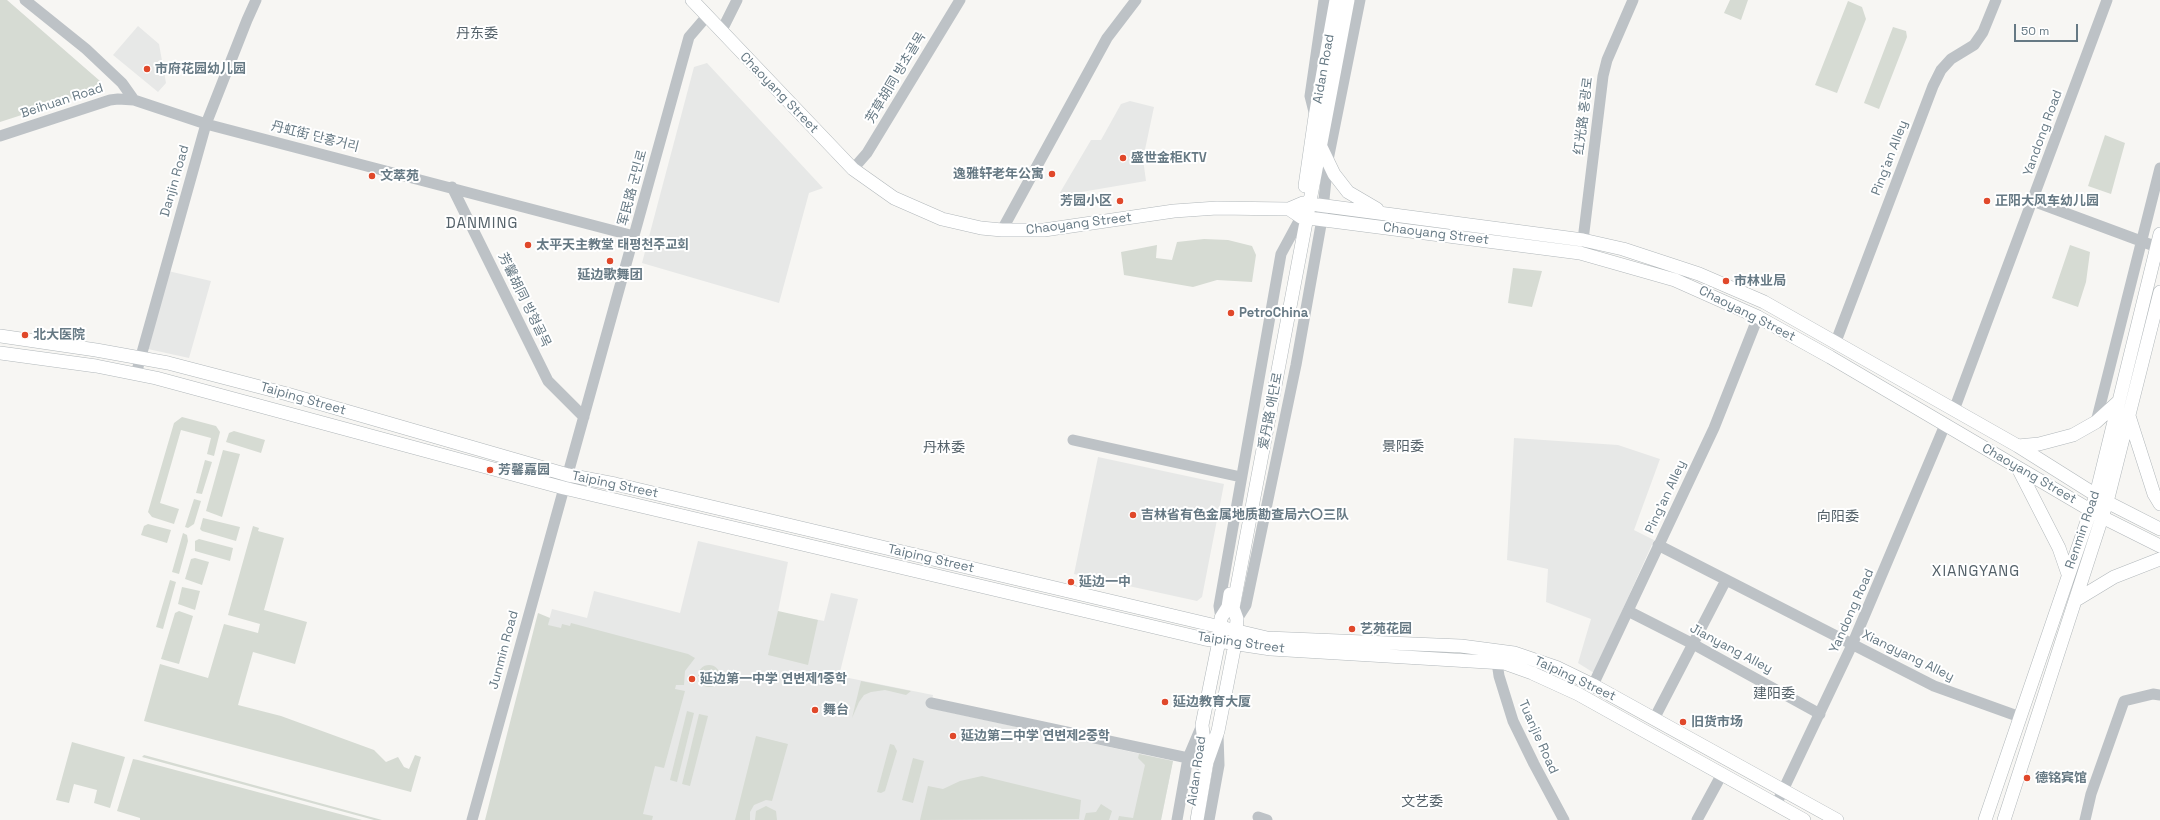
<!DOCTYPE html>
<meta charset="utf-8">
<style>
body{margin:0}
#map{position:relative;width:2160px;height:820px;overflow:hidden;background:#f7f6f3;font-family:"Space Grotesk",sans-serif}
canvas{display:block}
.scale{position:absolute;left:2014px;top:24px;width:64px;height:18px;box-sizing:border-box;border:2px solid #667984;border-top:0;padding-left:5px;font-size:12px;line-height:14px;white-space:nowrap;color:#667984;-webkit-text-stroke:3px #fff;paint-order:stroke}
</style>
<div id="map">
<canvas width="2160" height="820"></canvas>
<div class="scale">50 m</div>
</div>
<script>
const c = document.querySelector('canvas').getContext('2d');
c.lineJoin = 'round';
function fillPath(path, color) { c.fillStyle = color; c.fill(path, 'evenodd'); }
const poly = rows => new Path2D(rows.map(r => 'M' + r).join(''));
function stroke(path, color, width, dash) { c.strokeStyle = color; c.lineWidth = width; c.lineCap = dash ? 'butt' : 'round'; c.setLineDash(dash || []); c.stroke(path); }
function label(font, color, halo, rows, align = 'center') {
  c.font = font + ' "Space Grotesk","Noto Sans SC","Noto Sans KR",sans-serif'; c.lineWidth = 4; c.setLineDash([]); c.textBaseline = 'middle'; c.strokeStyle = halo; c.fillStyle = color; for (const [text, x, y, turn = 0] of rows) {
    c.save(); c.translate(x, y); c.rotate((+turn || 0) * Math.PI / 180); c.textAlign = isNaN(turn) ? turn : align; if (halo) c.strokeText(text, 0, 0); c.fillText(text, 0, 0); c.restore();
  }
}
fillPath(poly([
 [138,26,159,44,166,83,158,92,113,55],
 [707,63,823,188,809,193,779,303,642,263,694,67],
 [1130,101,1154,107,1143,159,1146,181,1058,196,1091,140,1101,140,1121,104],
 [168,271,211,281,189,358,148,349],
 [1514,438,1618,445,1660,459,1634,530,1654,540,1594,673,1578,663,1591,619,1546,602,1548,569,1507,560],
 [1098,457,1224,484,1202,597,1197,601,1074,574],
 [698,541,788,562,778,612,824,621,831,593,858,599,839,676,933,695,930,708,1173,761,1161,820,496,820,552,609,587,618,594,591,680,613]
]), '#e7e8e7');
fillPath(poly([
 [0,0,7,0,100,81,96,91,0,122],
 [1730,0,1748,0,1741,20,1724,13],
 [1848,1,1862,7,1866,19,1837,93,1815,85],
 [1893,27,1906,31,1907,37,1879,109,1864,103],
 [2105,135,2125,143,2111,194,2088,186],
 [1204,239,1228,240,1252,246,1256,255,1252,282,1217,280,1193,287,1124,275,1121,252,1157,245,1156,258,1172,260,1177,242],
 [2070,245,2090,252,2086,282,2078,307,2052,298],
 [1513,268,1542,271,1532,307,1508,303],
 [182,417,216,426,220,432,214,456,207,454,211,438,181,430,160,503,179,509,174,524,152,517,148,512,174,423],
 [234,431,265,440,261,453,226,442,229,433],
 [223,450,240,454,222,517,206,511],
 [205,460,212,462,202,494,196,493],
 [194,499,201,501,194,524,188,528,185,527],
 [203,518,240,527,236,541,202,531,200,529],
 [148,524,171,530,167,543,141,535,144,526],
 [253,526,259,528,258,531,284,538,264,610,307,622,295,664,253,652,238,705,281,716,374,750,386,762,398,757,404,767,409,769,415,755,421,757,411,792,144,721,160,664,208,678,224,624,258,633,260,624,228,615],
 [183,533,187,535,188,541,179,574,172,572],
 [199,539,233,548,230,561,195,551,195,541],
 [195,558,209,562,202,585,185,579,191,559],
 [170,580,176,582,163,629,156,627],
 [182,587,200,591,195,610,178,604],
 [179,611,193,616,179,664,161,659,175,613],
 [778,611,818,620,808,665,768,655],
 [538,613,550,618,548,625,561,628,562,624,570,626,571,623,688,654,695,658,685,671,684,685,676,685,675,689,685,691,664,768,655,766,643,814,653,816,652,820,485,820],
 '698 676a11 11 0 1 1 22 0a11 11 0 1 1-22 0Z',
 [861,681,911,691,906,695,885,690,871,692,864,695,859,702,852,718],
 [687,711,694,713,677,782,670,780],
 [699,714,708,716,690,786,682,784],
 [756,736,788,744,772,801,766,800,754,805,750,812,750,820,735,820],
 [72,742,125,757,110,808,94,803,97,790,74,784,69,803,56,800],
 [890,744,894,745,897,751,885,791,881,793,877,792],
 [1139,754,1173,761,1161,820,1118,820,1119,816,1133,818,1145,765,1138,758],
 [144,755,382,820,374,820,142,757],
 [913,758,924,761,913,803,902,800],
 [133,759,138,760,362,820,140,820,140,818,117,811],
 [982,776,1081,800,1079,819,920,820,928,786,943,789,960,781],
 [1101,804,1112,811,1109,820,1084,820,1086,813,1096,812],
 [766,806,776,811,777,820,755,820,756,811]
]), '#d6dbd3');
const major = poly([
 [692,0,853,169,894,198,942,219,981,228,1002,230,1044,230,1174,211,1217,208,1289,209,1303,203,1583,240,1623,249,1699,274,1764,302,2018,446,2107,502,2160,529],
 [1321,147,1334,174,1348,192,1377,209],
 [1305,186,1315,117,1336,0],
 [1289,209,1301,217,1580,253,1675,280,1758,317,1830,357,2102,517,2160,546],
 [0,336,96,350,168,363,287,394,568,475,615,484,1267,638,1461,646,1514,653,1558,668,1593,685,1837,820],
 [0,353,96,366,156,378,564,488,1205,639,1271,649,1504,663,1532,673,1578,694,1804,820],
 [2129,416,2154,494,2160,504],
 [2018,446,2039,444,2073,435,2096,422,2118,402],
 [2018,468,2059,548,2068,574],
 [2076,600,2114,577,2160,559],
 [1200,763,1204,741,1202,725,1219,641,1221,618,1228,607,1230,594],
 [1197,820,1207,762,1218,731,1235,644,1237,619,1233,608,1348,0],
 [1985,820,2096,495,2160,234],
 [2004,820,2107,502,2160,292]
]);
stroke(major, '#b1b7ba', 14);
stroke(poly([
 [25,0,86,49,122,83,134,100],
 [721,32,737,0],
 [1315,116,1310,96,1324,0],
 [0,136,110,100,118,99,134,100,206,124,634,236],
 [853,169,867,153,960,0],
 [452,187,548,381,584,417],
 [2033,201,2157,247],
 [1002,230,1107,38,1136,0],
 [1583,240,1603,76,1607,60,1633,0],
 [1835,344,1933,86,1941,70,1951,59,1974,45,1983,32,1996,0],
 [136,374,206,124,247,20,256,0],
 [1954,410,2107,0],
 [2096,422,2160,168],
 [1073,440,1241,477],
 [1658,545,1934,686,2020,717],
 [1628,611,1693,644,1820,714],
 [1221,618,1219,606,1281,254,1301,217],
 [1237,619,1246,605,1296,365,1322,219,1328,160,1360,0],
 [1497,662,1499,676,1513,721,1534,764,1564,820],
 [1593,685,1714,428,1758,317],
 [931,703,1188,758],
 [1654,719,1726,580],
 [1776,805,1852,645,1945,425],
 [1258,817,1267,820],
 [472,820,689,37,707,16],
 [1177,820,1188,758,1202,725],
 [1209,820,1219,765,1218,735],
 [1697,820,1722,774],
 [2085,820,2091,794,2124,701,2153,694,2160,695]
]), '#bdc2c6', 11);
stroke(major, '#fff', 13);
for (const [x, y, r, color] of [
 [147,69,4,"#e0482a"],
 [1123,158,4,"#e0482a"],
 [1052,174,4,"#e0482a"],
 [372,176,4,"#e0482a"],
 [1120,201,4,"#e0482a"],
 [1987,201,4,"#e0482a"],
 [528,245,4,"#e0482a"],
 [610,261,4,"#e0482a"],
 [1726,281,4,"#e0482a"],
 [1231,313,4,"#e0482a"],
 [25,335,4,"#e0482a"],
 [490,470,4,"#e0482a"],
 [1133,515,4,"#e0482a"],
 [1071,582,4,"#e0482a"],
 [1352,629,4,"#e0482a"],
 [692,679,4,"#e0482a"],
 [1165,702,4,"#e0482a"],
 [815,710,4,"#e0482a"],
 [1683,722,4,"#e0482a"],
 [953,736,4,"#e0482a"],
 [2027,778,4,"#e0482a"]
]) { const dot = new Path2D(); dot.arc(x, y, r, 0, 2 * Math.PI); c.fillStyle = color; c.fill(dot); stroke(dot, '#fff', 1.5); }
label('bold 13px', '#667984', '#fff', [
 ["市府花园幼儿园",155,69],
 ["盛世金柜KTV",1131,158],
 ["逸雅轩老年公寓",1044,174,"right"],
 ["文萃苑",380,176],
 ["芳园小区",1112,201,"right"],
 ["正阳大风车幼儿园",1995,201],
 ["太平天主教堂 태평천주교회",536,245],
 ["延边歌舞团",610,275,"center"],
 ["市林业局",1734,281],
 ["PetroChina",1239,313],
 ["北大医院",33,335],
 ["芳馨嘉园",498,470],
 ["吉林省有色金属地质勘查局六〇三队",1141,515],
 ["延边一中",1079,582],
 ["艺苑花园",1360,629],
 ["延边第一中学 연변제1중학",700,679],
 ["延边教育大厦",1173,702],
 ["舞台",823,710],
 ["旧货市场",1691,722],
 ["延边第二中学 연변제2중학",961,736],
 ["德铭宾馆",2035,778]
], 'left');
label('13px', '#667984', '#fff', [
 ["Aidan Road",1324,69,-80],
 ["芳草胡同 방초골목",896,78,-59],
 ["Chaoyang Street",779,93,46],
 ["Beihuan Road",62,101,-18],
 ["红光路 홍광로",1584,116,-83],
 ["Yandong Road",2043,133,-70],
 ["丹虹街 단홍거리",315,137,14],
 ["Ping'an Alley",1890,158,-69],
 ["Danjin Road",175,181,-74],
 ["军民路 군민로",633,188,-75],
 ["Chaoyang Street",1079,224,-7],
 ["Chaoyang Street",1436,234,7],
 ["芳馨胡同 방형골목",524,300,64],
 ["Chaoyang Street",1747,314,27],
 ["Taiping Street",303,399,16],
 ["爱丹路 애단로",1271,411,-79],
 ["Chaoyang Street",2029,474,30],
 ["Taiping Street",615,485,12],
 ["Ping'an Alley",1666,497,-65],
 ["Renmin Road",2083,530,-71],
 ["Taiping Street",931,559,13],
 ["Yandong Road",1852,611,-66],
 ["Taiping Street",1241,643,8],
 ["Jianyang Alley",1731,649,28],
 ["Junmin Road",504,650,-75],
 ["Xiangyang Alley",1908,656,26],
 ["Taiping Street",1575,679,25],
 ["Tuanjie Road",1538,737,66],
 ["Aidan Road",1197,771,-82]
]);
label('14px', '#546169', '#fff', [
 ["丹东委",477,34],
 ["景阳委",1403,447],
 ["丹林委",944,448],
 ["向阳委",1838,517],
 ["建阳委",1774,694],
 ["文艺委",1422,802]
]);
c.letterSpacing = '1px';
label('15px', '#546169', '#fff', [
 ["DANMING",482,224],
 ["XIANGYANG",1976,572]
]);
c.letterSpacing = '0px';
</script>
